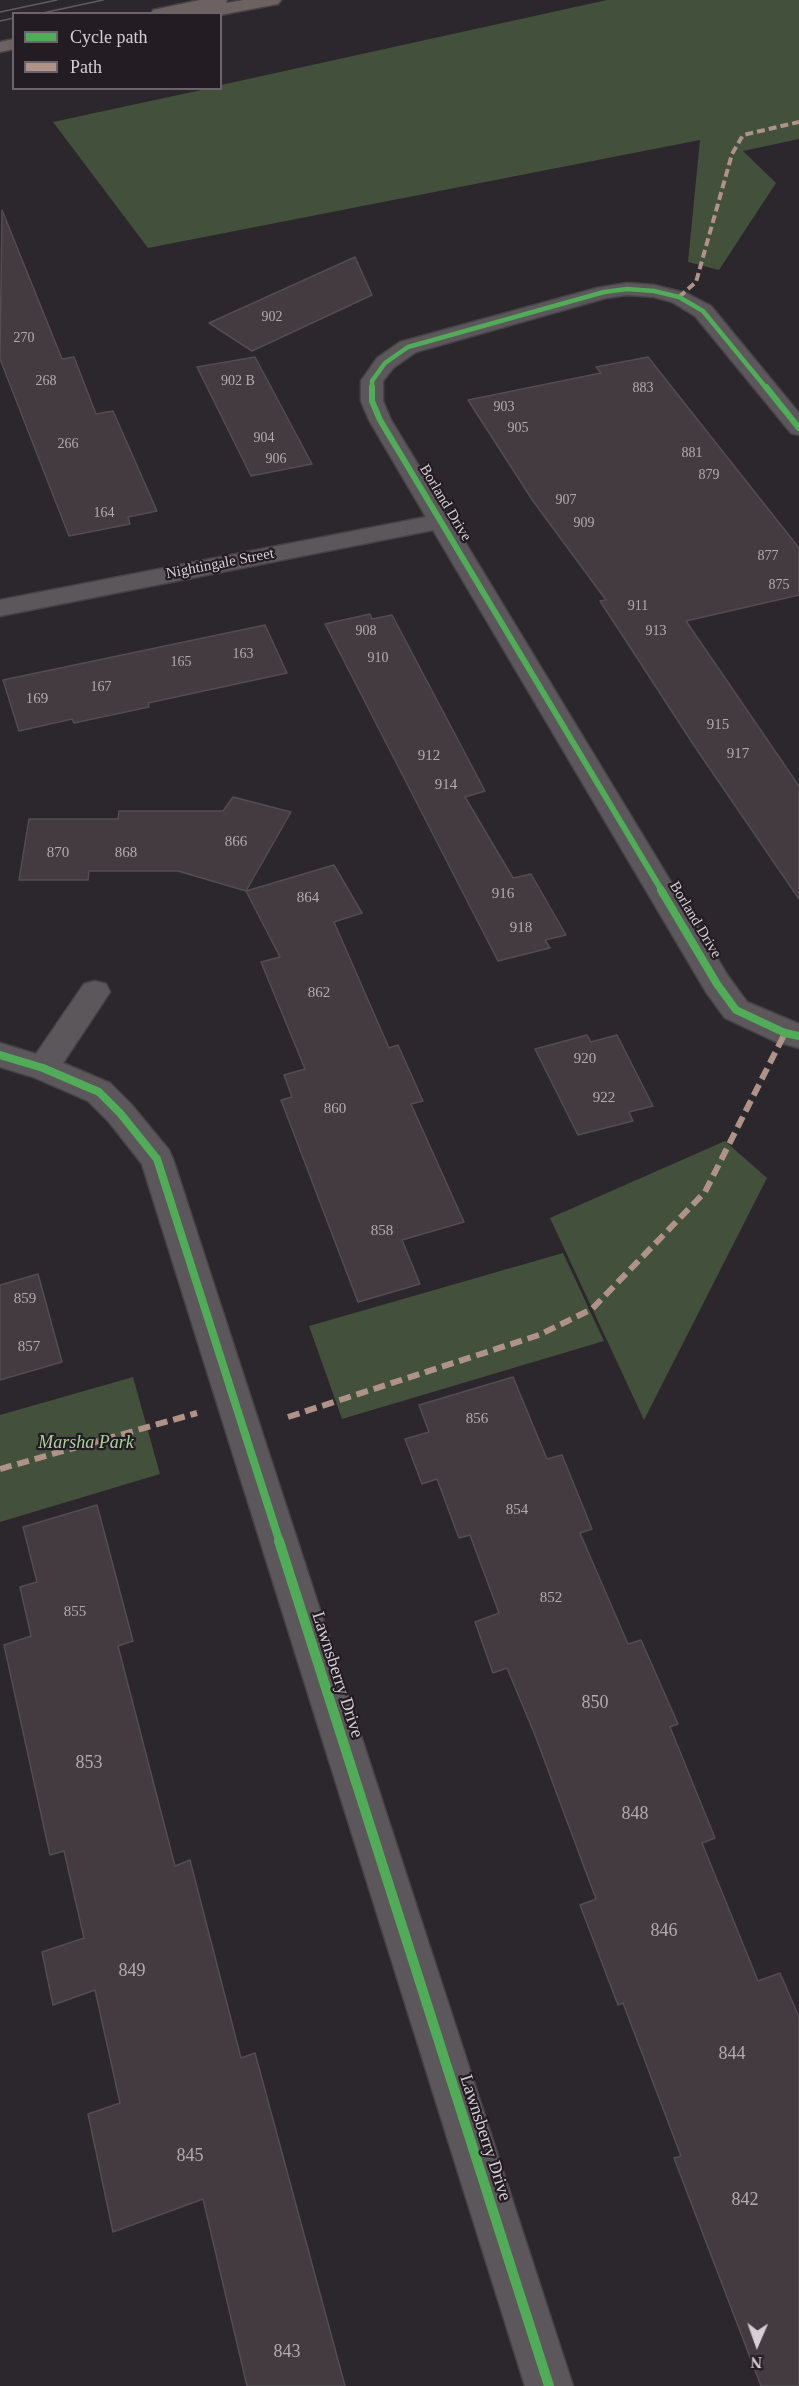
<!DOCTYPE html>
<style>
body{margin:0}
#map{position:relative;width:799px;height:2386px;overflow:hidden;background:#2c272c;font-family:Georgia,serif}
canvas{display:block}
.legend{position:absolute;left:12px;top:12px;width:210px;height:78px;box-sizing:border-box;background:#241c23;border:2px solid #6b646a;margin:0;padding:8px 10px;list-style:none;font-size:18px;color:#d5d0d5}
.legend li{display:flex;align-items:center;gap:12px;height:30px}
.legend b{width:30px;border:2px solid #6b646a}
.north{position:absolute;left:727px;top:2314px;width:60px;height:60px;-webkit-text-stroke:4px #241c23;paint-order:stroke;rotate:182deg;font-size:16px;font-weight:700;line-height:24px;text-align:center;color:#d5d0d5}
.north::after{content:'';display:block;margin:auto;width:21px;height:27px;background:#d5d0d5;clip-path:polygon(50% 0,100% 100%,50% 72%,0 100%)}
</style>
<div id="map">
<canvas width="799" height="2386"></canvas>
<ul class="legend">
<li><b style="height:8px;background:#51ab58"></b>Cycle path</li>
<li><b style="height:8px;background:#af9288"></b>Path</li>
</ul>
<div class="north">N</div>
</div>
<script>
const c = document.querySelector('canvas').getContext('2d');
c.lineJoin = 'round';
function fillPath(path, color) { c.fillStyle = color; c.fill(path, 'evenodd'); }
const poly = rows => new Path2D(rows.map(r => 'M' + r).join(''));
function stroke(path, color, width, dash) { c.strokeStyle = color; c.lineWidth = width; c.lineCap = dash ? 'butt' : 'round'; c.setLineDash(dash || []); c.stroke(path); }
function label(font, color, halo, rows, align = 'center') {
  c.font = font + ' Georgia,serif'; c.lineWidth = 4.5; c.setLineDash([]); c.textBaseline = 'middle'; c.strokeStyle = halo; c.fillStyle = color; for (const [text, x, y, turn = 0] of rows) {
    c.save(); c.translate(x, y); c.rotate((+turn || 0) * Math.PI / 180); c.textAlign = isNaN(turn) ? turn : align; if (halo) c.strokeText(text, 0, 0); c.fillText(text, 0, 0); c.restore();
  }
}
fillPath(poly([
 [607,0,799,0,799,139,743,151,776,183,719,270,688,262,700,140,148,248,53,122,206,89,220,88,221,85],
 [725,1141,767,1178,644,1420,550,1218],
 [563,1253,604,1341,342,1419,309,1326],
 [133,1377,160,1474,0,1522,0,1415]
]), '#42503c');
const building = poly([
 [2,210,62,359,74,357,96,414,113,411,157,511,128,517,130,524,69,536,0,359,2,210],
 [355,257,372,295,252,351,209,323,355,257],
 [255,357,312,464,251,476,197,367,255,357],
 [648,357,799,548,799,595,686,621,799,786,799,899,695,747,600,601,606,600,533,501,468,400,601,373,596,367,648,357],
 [370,614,372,619,392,615,485,791,465,797,513,878,531,874,566,935,545,940,550,948,498,961,325,624,370,614],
 [265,625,287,673,148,703,149,707,74,723,72,719,19,731,3,680,265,625],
 [233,797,291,812,246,891,178,871,89,871,88,880,19,880,29,819,118,819,119,811,223,811,233,797],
 [334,865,362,913,334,922,389,1048,398,1045,423,1101,411,1104,464,1222,402,1240,420,1284,358,1302,281,1100,292,1097,284,1075,305,1069,261,962,280,957,246,891,334,865],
 [587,1035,591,1042,617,1035,653,1106,629,1112,633,1121,578,1135,535,1049,587,1035],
 [38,1274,62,1362,0,1380,0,1285,38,1274],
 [513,1377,547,1459,562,1455,592,1529,580,1533,628,1644,641,1640,678,1724,670,1727,715,1838,702,1843,758,1981,780,1973,799,2017,799,2386,761,2386,674,2158,681,2156,623,2003,618,2005,580,1905,596,1899,535,1735,507,1668,493,1673,475,1622,499,1613,470,1535,459,1538,437,1479,422,1484,405,1439,429,1432,419,1405,513,1377],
 [97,1505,133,1641,118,1646,175,1866,190,1860,241,2058,255,2053,345,2386,247,2386,203,2199,113,2232,88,2114,120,2103,95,1990,53,2005,42,1952,84,1938,64,1851,50,1855,4,1645,31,1636,20,1587,37,1582,23,1527,97,1505]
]);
fillPath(building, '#443b40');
stroke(building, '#524d50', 1.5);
const minor = poly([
 [627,283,654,285,686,293,711,306,799,413,799,435,791,433,695,316,672,302,654,297,627,295,606,298,416,352,393,368,383,381,383,401,391,420,728,976,747,1002,799,1024,799,1048,774,1041,725,1018,706,992,433,530,0,616,0,600,426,517,369,420,361,401,361,381,377,358,400,342,597,288,627,283],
 [95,981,106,984,110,992,63,1063,110,1083,131,1104,169,1150,173,1159,573,2386,525,2386,142,1164,109,1122,88,1101,33,1077,0,1067,0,1043,36,1054,84,984,95,981]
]);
const motorway = poly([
 [200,0,227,0,226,3,244,0,281,0,278,4,220,15,190,12,151,14,153,10,200,0],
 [14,39,14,49,0,52,0,42,14,39]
]);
stroke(minor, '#464346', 3);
stroke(motorway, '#464346', 3);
fillPath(minor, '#5b575a');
fillPath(motorway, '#6d6261');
stroke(poly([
 [0,12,57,0],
 [38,14,103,0],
 [0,21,14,18]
]), '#605d60', 1.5);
stroke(poly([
 [679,297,696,282,732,154,743,135,799,122]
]), '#af9288', 4, [8, 4]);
stroke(poly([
 [288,1417,539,1335,592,1309,705,1192,785,1033],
 [0,1469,197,1413]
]), '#af9288', 6, [12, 6]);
stroke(poly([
 [372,389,372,381,385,363,408,347,604,292,627,289,654,291,679,297,703,311,767,389]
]), '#51ab58', 4.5);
stroke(poly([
 [372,387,372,401,380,420,662,891],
 [766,387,799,428]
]), '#51ab58', 6);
stroke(poly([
 [661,890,717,984,736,1010,785,1033,799,1036],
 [0,1055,43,1068,99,1092,120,1113,157,1159,280,1543]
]), '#51ab58', 8);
stroke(poly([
 [279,1541,549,2386]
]), '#51ab58', 10);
label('14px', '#b1abb0', null, [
 ["902",272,317],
 ["270",24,338],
 ["268",46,381],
 ["902 B",238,381],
 ["883",643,388],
 ["903",504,407],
 ["905",518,428],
 ["904",264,438],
 ["266",68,444],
 ["881",692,453],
 ["906",276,459],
 ["879",709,475],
 ["907",566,500],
 ["164",104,513],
 ["909",584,523],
 ["877",768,556],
 ["875",779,585],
 ["911",638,606],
 ["908",366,631],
 ["913",656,631],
 ["163",243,654],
 ["910",378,658],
 ["165",181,662],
 ["167",101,687]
]);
label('15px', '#d5d0d5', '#241c23', [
 ["Borland Drive",445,503,59],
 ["Nightingale Street",220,564,-11],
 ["Borland Drive",695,920,59]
]);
label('15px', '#b1abb0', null, [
 ["169",37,699],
 ["915",718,725],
 ["917",738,754],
 ["912",429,756],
 ["914",446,785],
 ["866",236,842],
 ["870",58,853],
 ["868",126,853],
 ["916",503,894],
 ["864",308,898],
 ["918",521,928],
 ["862",319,993],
 ["920",585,1059],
 ["922",604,1098],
 ["860",335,1109],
 ["858",382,1231],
 ["859",25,1299],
 ["857",29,1347],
 ["856",477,1419],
 ["854",517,1510],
 ["852",551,1598],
 ["855",75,1612]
]);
label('italic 18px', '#a9d29b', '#241c23', [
 ["Marsha Park",86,1443]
]);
label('18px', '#d5d0d5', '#241c23', [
 ["Lawnsberry Drive",337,1675,72],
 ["Lawnsberry Drive",485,2138,72]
]);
label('18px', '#b1abb0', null, [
 ["850",595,1703],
 ["853",89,1763],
 ["848",635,1814],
 ["846",664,1931],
 ["849",132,1971],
 ["844",732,2054],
 ["845",190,2156],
 ["842",745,2200],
 ["843",287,2352]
]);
</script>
